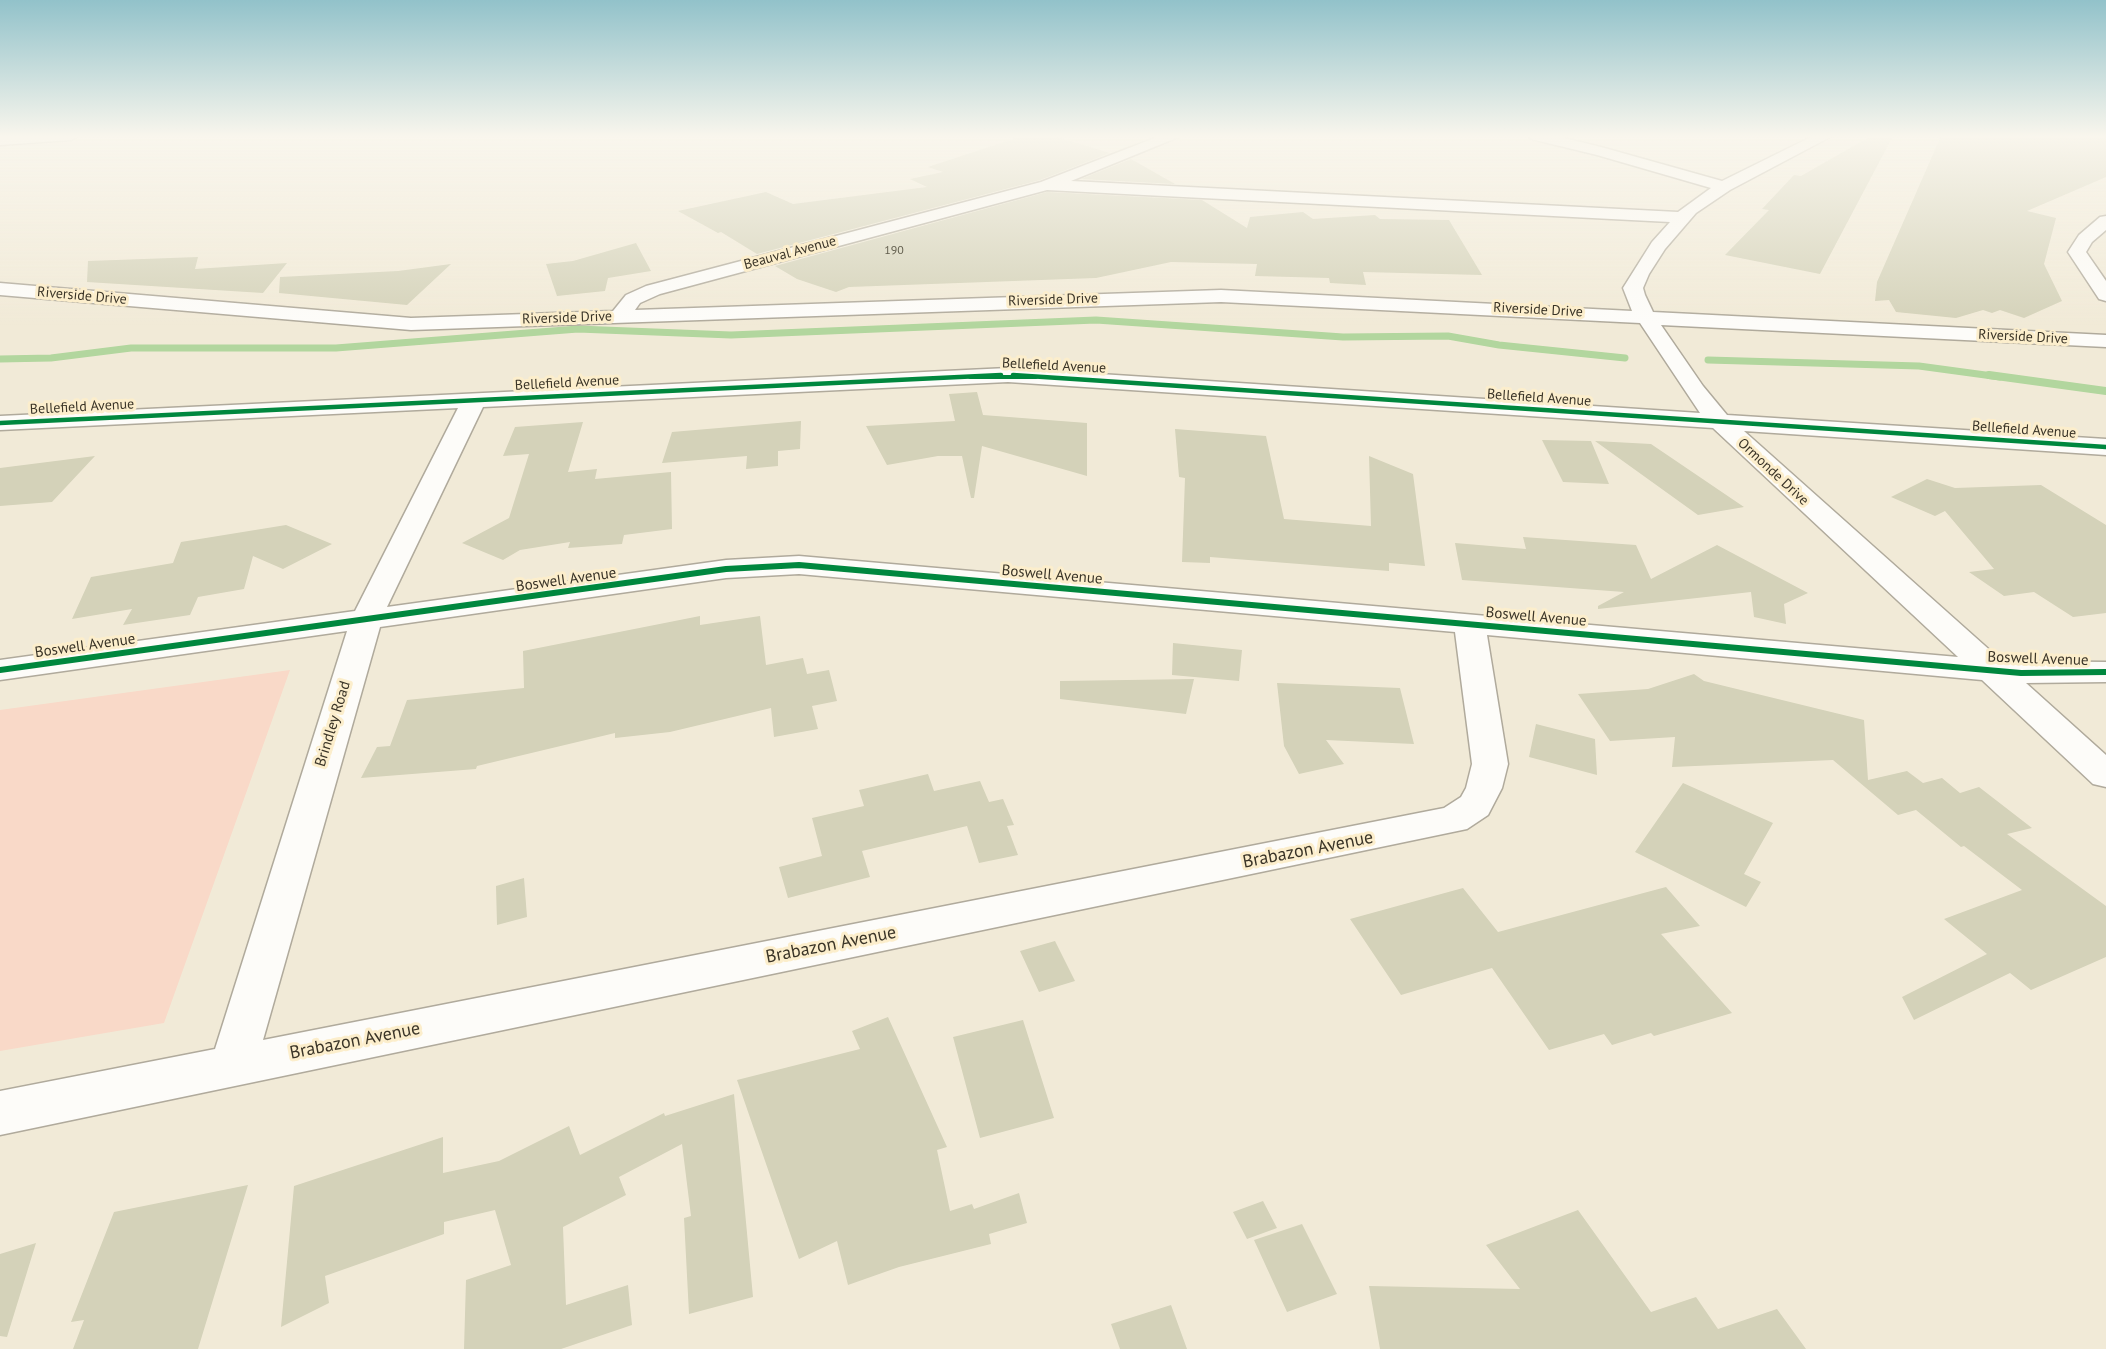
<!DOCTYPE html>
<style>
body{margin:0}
canvas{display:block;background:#f1ead7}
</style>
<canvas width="2106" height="1349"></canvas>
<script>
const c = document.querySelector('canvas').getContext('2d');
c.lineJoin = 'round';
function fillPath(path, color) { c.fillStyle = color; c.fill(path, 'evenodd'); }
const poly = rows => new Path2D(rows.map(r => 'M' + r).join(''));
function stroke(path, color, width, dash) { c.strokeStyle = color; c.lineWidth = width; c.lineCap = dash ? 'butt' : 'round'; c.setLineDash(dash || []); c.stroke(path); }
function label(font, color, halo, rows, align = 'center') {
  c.font = font + ' "PT Sans",sans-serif'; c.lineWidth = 6; c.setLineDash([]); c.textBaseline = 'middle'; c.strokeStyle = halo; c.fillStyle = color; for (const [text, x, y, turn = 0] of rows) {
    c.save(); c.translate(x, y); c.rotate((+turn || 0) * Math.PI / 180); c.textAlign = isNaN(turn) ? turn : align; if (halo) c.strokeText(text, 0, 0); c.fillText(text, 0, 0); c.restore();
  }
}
fillPath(poly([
 [290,670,164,1023,0,1051,0,710]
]), '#f9d9c8');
stroke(poly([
 [0,359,51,358,131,348,336,348,578,329,731,335,1096,320,1343,337,1448,336,1499,345,1625,358],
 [1708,360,1919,366,2000,377]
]), '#b2d69e', 7);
stroke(poly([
 [1989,375,2106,391]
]), '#b2d69e', 8);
fillPath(poly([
 [1022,136,1054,136,1110,153,1040,180,757,254,721,232,718,233,678,211,766,192,793,204,927,187,910,179,943,172,928,167],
 [1871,136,1893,136,1820,274,1725,255,1769,210,1762,209,1794,175,1801,176],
 [1941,136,2106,136,2106,177,2027,211,2056,218,2044,264,2062,301,2024,318,2000,310,1992,313,1983,310,1956,318,1896,312,1889,300,1875,301,1877,282],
 [1131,159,1175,184,1081,179],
 [1047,192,1202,200,1247,228,1250,217,1303,212,1313,219,1375,215,1380,219,1449,220,1482,275,1363,272,1366,285,1330,283,1329,278,1255,276,1257,264,1171,262,1096,278,849,287,836,292,797,279,775,266],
 [636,243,651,271,608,278,605,291,557,296,546,264,573,261],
 [198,257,195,269,287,263,263,293,87,282,88,261],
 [451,264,407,305,279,293,280,277,398,271],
 [977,392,983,415,1087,423,1087,476,982,446,974,498,971,498,962,456,938,456,887,465,866,426,955,421,949,394],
 [801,421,800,449,778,451,778,466,746,469,747,456,662,463,672,432],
 [583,422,568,472,597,469,595,479,671,472,672,529,624,535,622,544,568,548,570,542,520,550,503,560,462,543,509,518,529,454,503,456,515,427],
 [1175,429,1266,436,1284,519,1371,526,1369,456,1413,474,1425,566,1389,563,1389,571,1210,557,1210,563,1182,562,1185,478,1179,477],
 [1542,440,1591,441,1609,484,1563,482],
 [1595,441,1651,444,1744,507,1698,515],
 [95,456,52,502,0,506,0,468],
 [1927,479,1955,488,2041,485,2106,525,2106,613,2073,617,2034,592,2004,596,1969,572,1994,569,1945,511,1935,516,1891,497],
 [286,525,332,544,283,569,253,556,244,589,198,597,190,615,123,625,132,609,72,619,91,577,173,563,181,542],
 [1523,537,1636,545,1651,579,1717,545,1808,593,1784,604,1786,624,1754,617,1751,592,1598,609,1598,606,1624,592,1462,580,1455,543,1526,549],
 [700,616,700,625,760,616,766,665,803,658,807,674,829,670,837,701,812,706,818,729,774,737,771,708,670,732,615,738,615,733,477,766,476,769,361,778,377,747,390,746,407,700,524,688,523,651],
 [1173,643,1242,650,1239,681,1172,675],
 [1694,674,1704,681,1864,720,1868,780,1907,771,1923,783,1942,778,1960,793,1979,787,2032,828,2007,834,2106,906,2106,957,2031,990,2010,973,1914,1020,1902,997,1987,954,1944,919,2022,890,1964,846,1961,847,1916,810,1898,815,1833,760,1672,767,1675,737,1610,741,1578,694,1648,689],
 [1194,679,1186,714,1060,699,1060,681],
 [1277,683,1400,688,1414,744,1326,740,1344,764,1299,774,1284,746],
 [1536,724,1595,739,1597,775,1529,757],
 [928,774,934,791,980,781,989,802,1003,799,1014,825,1007,826,1018,855,979,863,967,826,862,851,870,877,788,898,779,867,822,856,812,818,864,806,859,790],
 [1683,783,1773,823,1744,874,1761,882,1746,907,1635,852],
 [524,878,527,917,497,925,496,886],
 [1666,887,1700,926,1661,934,1732,1013,1654,1036,1651,1033,1612,1045,1604,1034,1549,1050,1492,968,1401,995,1350,919,1463,888,1498,932],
 [1055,941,1075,981,1039,992,1020,951],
 [888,1017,947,1147,937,1150,950,1211,972,1204,974,1209,1019,1193,1027,1223,989,1234,991,1244,899,1267,848,1285,837,1241,799,1259,737,1080,860,1049,852,1031],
 [1023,1020,1054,1118,980,1138,953,1037],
 [734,1094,753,1297,689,1314,684,1218,691,1216,682,1144,619,1177,626,1195,563,1227,566,1305,628,1285,632,1325,561,1349,464,1349,466,1280,511,1265,495,1210,444,1222,444,1234,325,1276,329,1303,281,1327,294,1186,443,1137,443,1173,499,1161,569,1126,580,1155,664,1113,665,1116],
 [248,1185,198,1349,73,1349,84,1320,71,1322,114,1212],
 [1263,1201,1277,1228,1247,1239,1233,1212],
 [1578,1210,1651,1312,1696,1297,1718,1329,1777,1309,1806,1349,1380,1349,1369,1286,1520,1289,1486,1245],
 [1302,1224,1337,1294,1287,1312,1254,1240],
 [36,1243,7,1337,0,1336,0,1254],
 [1171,1305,1187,1349,1120,1349,1111,1324]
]), '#d4d2b9');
const minor = poly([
 [78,136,71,140,0,145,0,137,78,136],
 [1160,136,1181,136,1071,181,1678,212,1711,188,1597,155,1531,139,1529,136,1556,136,1601,147,1722,181,1813,136,1832,136,1730,190,1696,213,1665,249,1649,274,1643,288,1645,295,1653,312,2106,335,2106,347,1661,325,1703,386,1727,415,2106,439,2106,455,1744,431,2002,661,2106,662,2106,682,2026,683,2106,755,2106,787,2093,784,1982,680,1487,635,1508,764,1502,788,1488,815,1467,829,0,1135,0,1091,215,1049,347,631,0,680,0,660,355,611,458,408,0,430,0,416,1008,368,1700,413,1640,323,1221,302,411,330,0,295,0,283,411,318,613,311,626,295,646,286,1041,182,1160,136],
 [1047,190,1670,222,1652,242,1623,288,1632,311,1221,290,635,310,640,303,660,294,1047,190],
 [1008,382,1713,428,1958,657,799,556,726,560,387,607,483,407,1008,382],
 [799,574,1455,632,1472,764,1466,788,1461,797,1444,808,263,1040,380,627,726,578,799,574],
 [2106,216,2106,230,2092,242,2086,252,2106,281,2106,301,2099,299,2068,252,2079,235,2100,217,2106,216]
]);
stroke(minor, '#b0aa9c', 3);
fillPath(minor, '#fdfcf9');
stroke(poly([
 [970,377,1036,377]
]), '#00873e', 4);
stroke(poly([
 [1013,375,2106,447],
 [0,423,1001,375]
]), '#00873e', 4.5);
stroke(poly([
 [0,670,726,569,799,565,2021,673,2106,672]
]), '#00873e', 6);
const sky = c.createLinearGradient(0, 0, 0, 325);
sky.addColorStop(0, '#92c2ca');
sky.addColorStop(0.42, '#f9f6ed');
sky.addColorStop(1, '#f9f6ed00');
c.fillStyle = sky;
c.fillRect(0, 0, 2106, 325);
label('12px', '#605c4c', null, [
 ["190",894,251]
]);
label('14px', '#3a3427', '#fceecc', [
 ["Beauval Avenue",790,253,-15],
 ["Riverside Drive",82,296,5],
 ["Riverside Drive",1053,300,-2],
 ["Riverside Drive",1538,310,3],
 ["Riverside Drive",567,318,-2],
 ["Riverside Drive",2023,337,3],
 ["Bellefield Avenue",1054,366,3],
 ["Bellefield Avenue",567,383,-3],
 ["Bellefield Avenue",1539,398,4],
 ["Bellefield Avenue",82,407,-3],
 ["Bellefield Avenue",2024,430,4],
 ["Ormonde Drive",1773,472,43]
]);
label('15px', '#3a3427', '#fceecc', [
 ["Boswell Avenue",1052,575,5],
 ["Boswell Avenue",566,580,-8],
 ["Boswell Avenue",1536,617,5],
 ["Boswell Avenue",85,646,-8],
 ["Boswell Avenue",2038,659,2],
 ["Brindley Road",333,724,-73]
]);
label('18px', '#3a3427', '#fceecc', [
 ["Brabazon Avenue",1308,850,-11],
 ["Brabazon Avenue",831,945,-11],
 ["Brabazon Avenue",355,1041,-11]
]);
</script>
